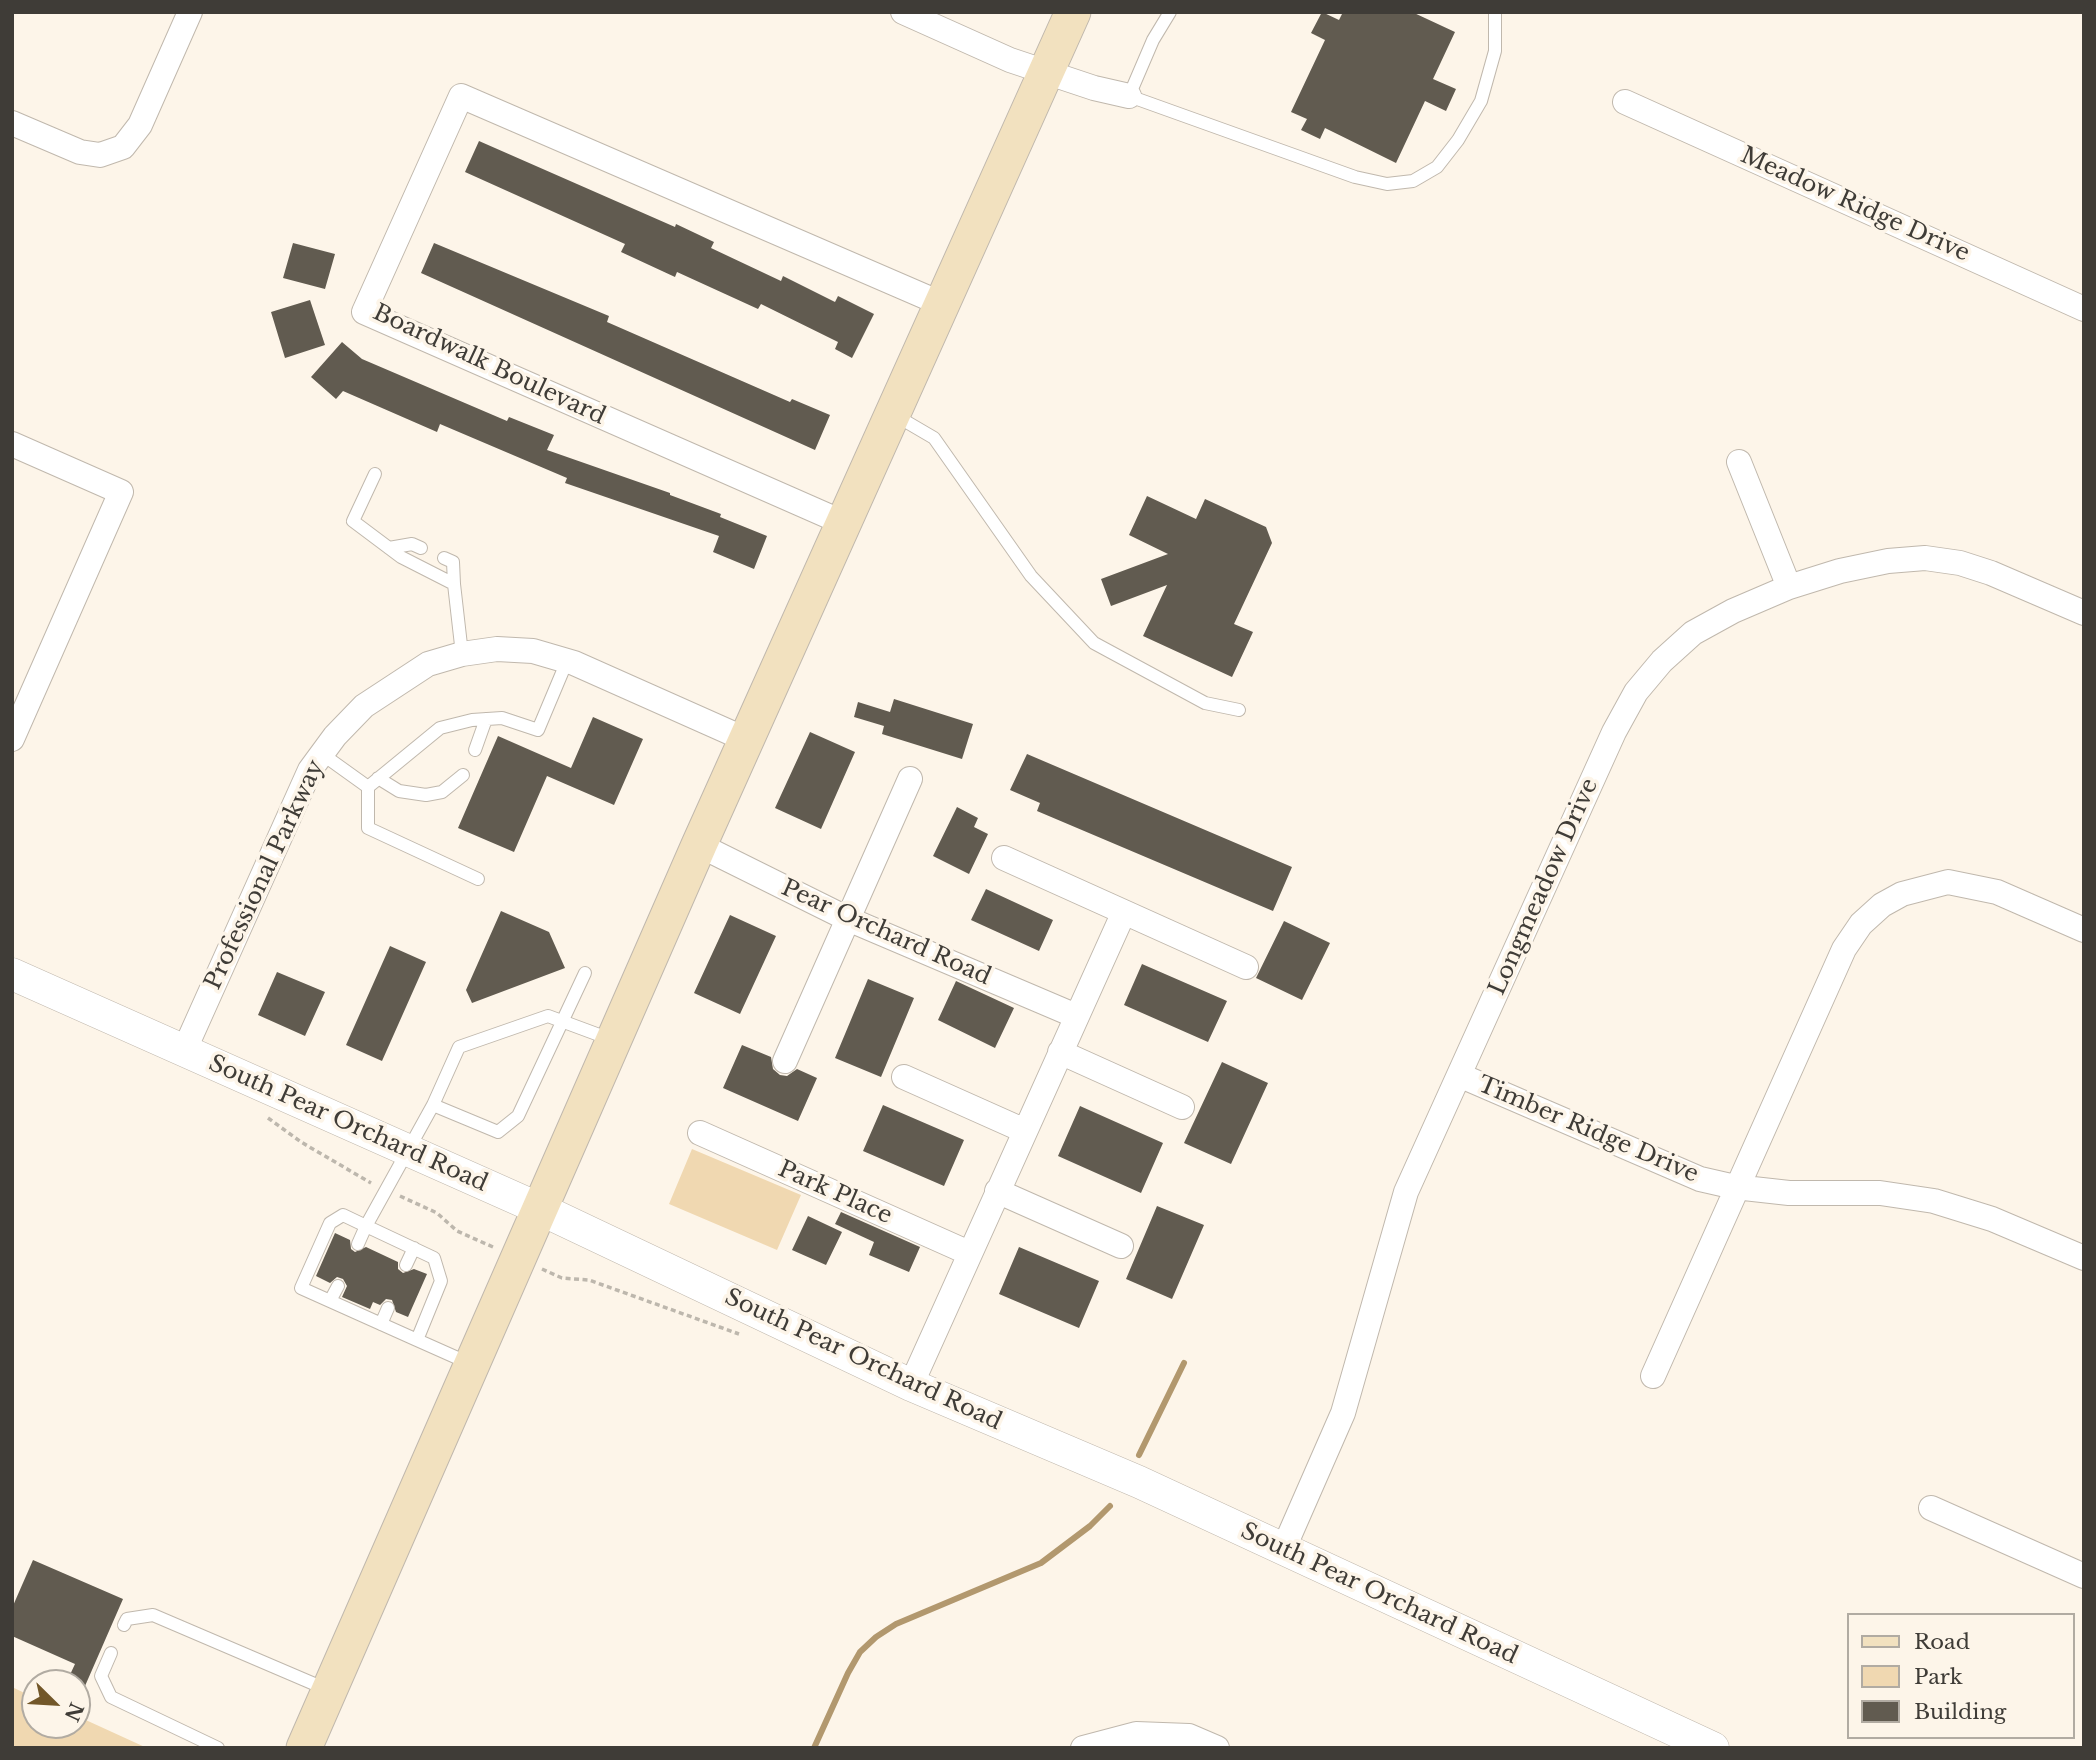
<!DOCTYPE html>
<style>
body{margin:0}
#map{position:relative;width:2096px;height:1760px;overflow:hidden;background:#fdf5e9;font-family:"Libre Baskerville",serif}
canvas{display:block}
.frame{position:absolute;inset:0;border:14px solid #3f3c37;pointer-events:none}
.legend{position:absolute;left:1847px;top:1613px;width:228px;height:126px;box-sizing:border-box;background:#fdf5e9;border:2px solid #b1aba2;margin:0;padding:9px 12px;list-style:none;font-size:21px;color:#3f3c37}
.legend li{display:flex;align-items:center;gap:14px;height:35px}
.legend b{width:35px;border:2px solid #b1aba2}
.north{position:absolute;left:21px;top:1669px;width:70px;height:70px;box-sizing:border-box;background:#fdf5e9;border:2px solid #b1aba2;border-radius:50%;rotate:114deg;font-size:19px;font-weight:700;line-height:28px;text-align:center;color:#3f3c37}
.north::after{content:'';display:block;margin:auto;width:24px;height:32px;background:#725729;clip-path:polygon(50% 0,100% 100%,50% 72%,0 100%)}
</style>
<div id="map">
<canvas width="2096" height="1760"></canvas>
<div class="frame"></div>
<ul class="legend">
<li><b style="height:9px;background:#f2e1bf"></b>Road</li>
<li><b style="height:19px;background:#f0d8b1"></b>Park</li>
<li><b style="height:19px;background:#615b50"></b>Building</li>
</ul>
<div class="north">N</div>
</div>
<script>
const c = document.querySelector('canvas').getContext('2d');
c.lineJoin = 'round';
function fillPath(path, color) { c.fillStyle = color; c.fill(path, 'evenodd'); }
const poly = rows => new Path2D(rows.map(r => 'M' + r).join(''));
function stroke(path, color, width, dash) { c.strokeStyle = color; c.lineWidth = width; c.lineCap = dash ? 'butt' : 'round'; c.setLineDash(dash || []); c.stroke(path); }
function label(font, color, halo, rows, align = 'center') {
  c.font = font + ' "Libre Baskerville",serif'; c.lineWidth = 7; c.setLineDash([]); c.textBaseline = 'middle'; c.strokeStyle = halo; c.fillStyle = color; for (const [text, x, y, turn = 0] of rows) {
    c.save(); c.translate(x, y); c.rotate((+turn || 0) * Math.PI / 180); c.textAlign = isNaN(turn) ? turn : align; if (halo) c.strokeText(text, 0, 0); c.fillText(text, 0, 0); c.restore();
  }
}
fillPath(poly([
 [692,1149,801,1195,777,1250,669,1204],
 [12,1687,35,1698,35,1725,77,1725,77,1716,147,1748,12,1748]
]), '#f0d8b1');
stroke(poly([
 [1139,1455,1184,1363],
 [814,1748,848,1673,860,1652,876,1637,896,1624,1041,1563,1090,1526,1110,1506]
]), '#b2986e', 6);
fillPath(poly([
 [1322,12,1339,20,1343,12,1412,12,1455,32,1433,79,1456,89,1446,111,1425,101,1396,163,1325,128,1320,139,1301,130,1307,119,1291,112,1325,40,1311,33],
 [479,141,675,227,676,224,714,242,711,248,781,281,783,276,835,302,838,296,874,314,852,358,835,349,838,342,761,304,758,309,677,272,675,277,621,252,625,244,465,172],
 [293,243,335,254,325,289,283,278],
 [434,243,609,316,607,322,790,402,792,399,830,415,815,450,421,273],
 [310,300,325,345,285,358,271,312],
 [342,342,362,359,507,421,509,417,554,435,547,450,670,493,670,495,721,514,720,517,767,536,754,569,713,552,719,536,565,483,567,478,440,424,437,432,343,391,336,399,311,377],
 [1147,496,1196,519,1205,499,1266,527,1272,543,1234,624,1253,632,1232,677,1143,636,1167,585,1111,606,1101,579,1168,554,1129,535],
 [894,699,973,724,962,759,882,734,884,726,854,717,858,702,890,712],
 [593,717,643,739,614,805,547,776,514,852,458,828,498,736,571,768],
 [810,732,855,752,821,829,775,808],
 [1027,754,1292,867,1273,911,1037,811,1040,803,1010,790],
 [957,807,978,818,974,827,988,834,969,874,933,856],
 [986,889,1053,920,1039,951,971,920],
 [501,911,549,932,565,968,472,1003,466,990],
 [730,915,776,936,740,1014,694,993],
 [1284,921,1330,943,1302,1000,1256,978],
 [390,946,426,962,382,1061,346,1045],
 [1142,964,1227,1001,1208,1042,1124,1005],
 [277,972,325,992,305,1036,258,1015],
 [868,979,914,998,881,1077,835,1058],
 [956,981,1014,1008,995,1048,938,1020],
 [742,1045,771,1057,773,1069,780,1075,787,1076,797,1069,817,1078,798,1121,723,1088],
 [1222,1062,1268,1083,1231,1164,1184,1143],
 [883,1105,964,1140,944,1186,863,1151],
 [1080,1106,1163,1143,1141,1193,1058,1156],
 [1157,1206,1204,1225,1172,1299,1126,1279],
 [841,1212,920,1247,909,1272,869,1255,874,1242,835,1224],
 [808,1216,842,1232,826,1265,792,1250],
 [335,1233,350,1240,351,1249,355,1252,366,1247,398,1262,398,1269,403,1273,414,1269,427,1274,408,1317,396,1312,392,1300,386,1299,380,1305,373,1302,370,1309,342,1297,347,1286,343,1279,337,1277,330,1283,316,1276],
 [1019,1247,1099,1281,1079,1328,999,1294],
 [33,1560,123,1599,85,1686,68,1679,75,1664,12,1636,12,1608]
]), '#615b50');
const service = poly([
 [1170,12,1153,40,1129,96,1355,177,1387,184,1413,181,1437,167,1458,140,1481,101,1495,51,1495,12],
 [893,414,934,438,1031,576,1094,643,1205,703,1239,710],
 [375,474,353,521,401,557,454,584,462,654],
 [389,548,412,544,421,548],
 [444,558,453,562,454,584],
 [475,750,486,719],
 [322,754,368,787,368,828,478,879],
 [378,778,399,791,426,795,442,792,463,775],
 [368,787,440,728,472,720,502,718,538,730,567,661],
 [433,1105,498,1132,518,1116,585,973],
 [358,1244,366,1226,343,1215,330,1223,301,1288,417,1340,441,1281,434,1258,366,1226,433,1105,459,1047,548,1016,610,1039],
 [406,1265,414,1248],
 [330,1301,338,1286],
 [381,1324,388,1308],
 [417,1340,471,1364],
 [124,1625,127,1619,153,1615,326,1689],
 [111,1653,101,1676,111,1697,218,1748]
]);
const minor = poly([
 [903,12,1010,60,1094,88,1129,96],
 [1625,102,2084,309],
 [12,123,80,152,100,155,123,147,140,125,190,12],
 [12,444,121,492,12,739],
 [1739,462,1789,587],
 [844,523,364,312,461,96,942,304],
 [699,845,848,919,1076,1016],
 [1004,858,1246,967],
 [184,1051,310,770,335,736,364,706,428,664,462,654,497,649,533,651,574,663,747,740],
 [1060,1052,1182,1107],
 [785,1061,910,779],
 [1459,1075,1700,1179,1735,1187,1789,1193,1880,1193,1934,1201,1992,1219,2084,1258],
 [904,1077,1025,1131],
 [700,1133,969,1253],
 [997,1191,1121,1246],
 [1653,1376,1844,949,1861,924,1882,905,1902,894,1948,882,1997,892,2084,930],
 [911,1385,1124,912],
 [1931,1508,2084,1576],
 [1283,1550,1343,1413,1406,1192,1614,732,1636,692,1662,661,1693,633,1733,611,1789,587,1840,571,1888,561,1925,558,1960,563,1991,573,2084,613],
 [1083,1748,1136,1734,1189,1736,1217,1748]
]);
const tertiary = poly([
 [12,974,540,1209,911,1385,1139,1482,1713,1748]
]);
const secondary = poly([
 [304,1748,699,845,1073,12]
]);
stroke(service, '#c0b8ad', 14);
stroke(minor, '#c0b8ad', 26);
stroke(tertiary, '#c0b8ad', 33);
stroke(secondary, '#c0b8ad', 37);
stroke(poly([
 [268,1118,301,1142,371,1183],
 [400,1196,437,1213,457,1231,493,1247],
 [542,1269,562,1278,589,1280,739,1334]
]), '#bdb7ad', 3.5, [5, 3.5]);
stroke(service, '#fff', 12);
stroke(minor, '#fff', 24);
stroke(tertiary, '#fff', 32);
stroke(secondary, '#f2e1bf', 35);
label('23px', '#3f3c37', '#fdf5e9', [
 ["Meadow Ridge Drive",1855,205,24],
 ["Boardwalk Boulevard",489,365,25],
 ["Professional Parkway",265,875,-65],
 ["Longmeadow Drive",1544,887,-66],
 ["Pear Orchard Road",886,933,24],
 ["South Pear Orchard Road",348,1124,24],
 ["Timber Ridge Drive",1588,1130,23],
 ["Park Place",835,1193,24],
 ["South Pear Orchard Road",863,1360,25],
 ["South Pear Orchard Road",1379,1594,25]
]);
</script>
